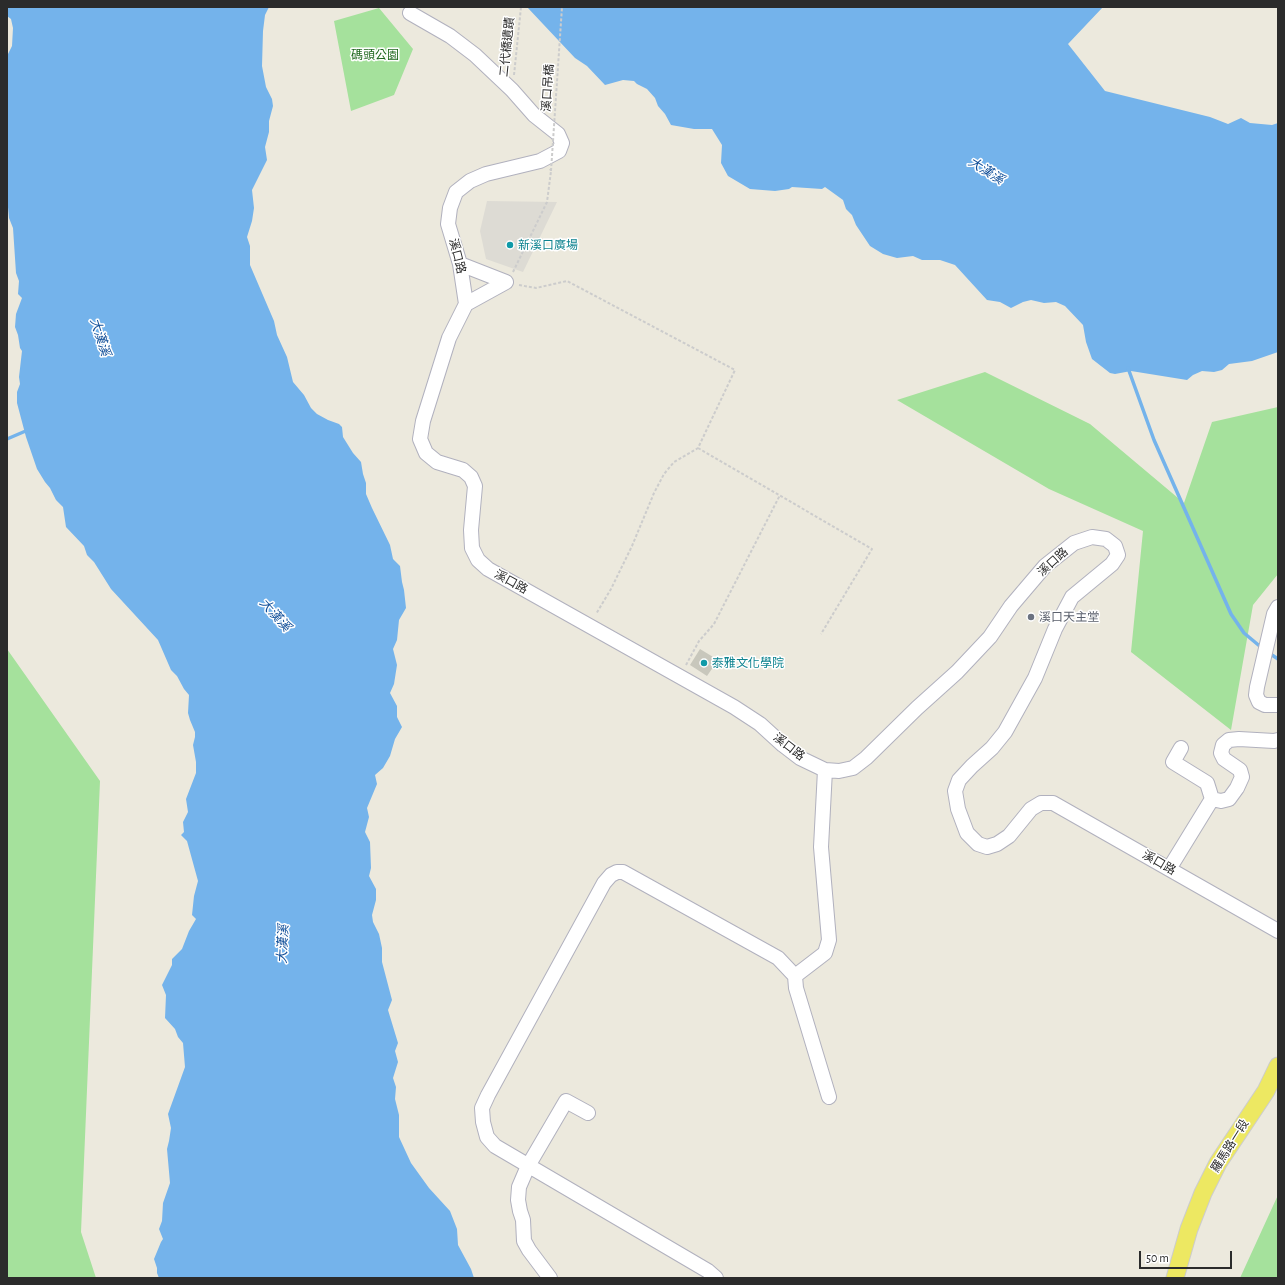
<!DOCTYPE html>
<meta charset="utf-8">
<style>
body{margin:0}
#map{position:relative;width:1285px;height:1285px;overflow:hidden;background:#ece9dd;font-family:"Alegreya Sans",sans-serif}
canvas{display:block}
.frame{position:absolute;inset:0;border:8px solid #2b2b2b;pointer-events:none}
.scale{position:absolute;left:1139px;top:1251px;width:93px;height:18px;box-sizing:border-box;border:2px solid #2b2b2b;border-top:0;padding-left:5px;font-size:12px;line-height:14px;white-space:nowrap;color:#2b2b2b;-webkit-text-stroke:3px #fff;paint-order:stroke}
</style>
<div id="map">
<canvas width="1285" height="1285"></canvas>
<div class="frame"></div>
<div class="scale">50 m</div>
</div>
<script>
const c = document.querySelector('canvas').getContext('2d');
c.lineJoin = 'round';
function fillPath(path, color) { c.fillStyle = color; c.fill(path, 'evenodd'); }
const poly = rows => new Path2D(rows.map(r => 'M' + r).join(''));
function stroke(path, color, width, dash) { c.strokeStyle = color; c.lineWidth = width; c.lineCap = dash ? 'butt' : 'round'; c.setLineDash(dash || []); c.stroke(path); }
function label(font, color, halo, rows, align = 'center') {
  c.font = font + ' "Alegreya Sans","Noto Sans TC",sans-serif'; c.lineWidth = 3; c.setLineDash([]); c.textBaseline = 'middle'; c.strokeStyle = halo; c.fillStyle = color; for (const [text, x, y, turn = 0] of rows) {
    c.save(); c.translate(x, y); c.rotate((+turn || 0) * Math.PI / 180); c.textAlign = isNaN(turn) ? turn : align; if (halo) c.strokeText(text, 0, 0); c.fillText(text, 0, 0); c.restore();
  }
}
fillPath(poly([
 [379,8,413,49,394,95,351,111,334,21],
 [985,372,1090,424,1184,503,1212,422,1278,407,1278,574,1253,605,1231,730,1131,652,1143,531,1049,489,897,400],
 [7,649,100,781,81,1232,96,1278,7,1278],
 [1278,1195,1278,1278,1240,1278]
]), '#a5e19c');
fillPath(poly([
 [487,201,557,202,523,272,486,259,480,231]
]), '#dddbd4');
fillPath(poly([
 [7,7,269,7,265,15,263,31,262,66,266,87,272,99,273,106,269,121,269,132,265,147,267,160,252,190,254,208,252,221,247,237,250,246,250,265,274,321,277,335,287,357,293,382,304,395,311,408,317,414,328,420,339,424,342,427,343,437,353,453,361,462,363,474,366,483,366,494,372,508,390,545,393,559,400,566,402,582,404,590,406,608,399,620,397,640,393,649,397,665,394,684,390,693,397,706,397,717,402,727,395,739,390,756,383,768,375,775,377,784,367,808,369,817,365,832,370,842,371,868,369,876,376,889,376,900,372,915,373,922,379,934,382,948,382,962,392,1000,388,1010,398,1043,395,1051,398,1062,393,1078,396,1087,395,1099,399,1115,399,1137,411,1163,429,1188,450,1211,457,1229,458,1245,471,1269,474,1278,159,1278,157,1273,157,1268,154,1259,161,1242,163,1239,159,1229,162,1221,163,1203,170,1183,167,1149,169,1141,171,1128,168,1114,185,1067,183,1043,178,1037,175,1029,165,1018,166,995,162,985,172,965,172,959,182,949,189,931,196,919,192,915,194,896,198,881,187,841,181,835,184,832,183,822,188,812,186,799,196,773,196,762,193,745,195,737,195,732,190,720,188,713,189,695,184,689,177,676,171,670,158,640,111,589,94,562,87,555,84,546,66,527,63,507,56,500,50,488,45,482,37,469,26,437,17,403,17,392,20,384,19,377,22,351,20,348,18,335,15,327,16,314,22,298,18,294,19,281,16,273,13,228,9,218,7,196,7,56,12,46,13,28,11,19,7,16],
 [527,7,1103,7,1068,44,1105,91,1210,117,1228,124,1241,118,1250,123,1272,125,1278,123,1278,352,1252,361,1229,364,1222,370,1214,372,1202,371,1193,375,1187,380,1131,371,1115,374,1110,373,1092,359,1086,342,1083,325,1065,306,1056,302,1044,303,1031,300,1023,302,1011,308,1000,302,987,300,955,265,940,260,922,260,913,256,897,258,883,254,870,246,856,225,852,215,846,209,843,200,825,187,822,189,792,187,789,189,775,191,750,189,728,176,721,163,722,145,712,129,694,129,671,125,665,114,658,106,655,98,647,89,637,84,634,81,623,80,605,85,587,66,575,58]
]), '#74b3eb');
stroke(poly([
 [1128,368,1154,440,1231,614,1244,633,1262,648],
 [7,439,28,430],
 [1269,653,1278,659]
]), '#74b3eb', 3.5);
fillPath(poly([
 [700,649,718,660,707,676,690,665]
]), '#c8c7bc');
const minor = poly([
 [410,13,450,36,475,55,512,90,534,115,558,134,562,143,559,151,540,161,486,174,470,181,456,192,450,208,448,224,460,264,466,304,449,338,423,421,420,439,426,453,437,462,463,470,471,477,475,486,471,530,472,548,478,560,488,569,734,707,760,724,783,745,800,758,825,770,839,771,853,768,866,758,917,708,957,672,990,637,1011,606,1045,566,1074,543,1092,537,1106,539,1115,546,1118,555,1112,564,1072,597,1055,629,1035,678,1005,732,992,748,972,766,959,780,955,791,958,809,967,833,978,844,987,847,997,844,1009,836,1031,809,1041,803,1053,803,1278,931],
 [460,264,506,282],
 [466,304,506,282],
 [1278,607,1274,614,1257,687,1256,695,1259,702,1265,705,1278,705],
 [1181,748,1173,762,1207,783,1212,799],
 [1169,869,1212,799,1221,801,1229,799,1237,788,1242,777,1240,770,1224,759,1221,753,1223,745,1229,740,1239,739,1274,741,1278,740],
 [795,976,825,953,829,940,821,847,825,770],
 [550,1278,529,1250,524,1241,523,1220,520,1211,518,1200,519,1187,528,1166,566,1101,588,1113],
 [716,1278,708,1271,495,1146,487,1137,483,1122,482,1108,488,1095,604,883,611,875,617,872,623,872,778,958,795,976,796,988,829,1097]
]);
const major = poly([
 [1175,1278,1189,1229,1203,1193,1218,1163,1266,1091,1278,1066]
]);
stroke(minor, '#b1b1be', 16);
stroke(major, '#ccc', 19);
stroke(poly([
 [514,75,521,7],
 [513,272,547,202,551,171,550,169],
 [519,285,536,288,567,281,735,370,698,448,674,462,664,474,654,493,632,546,611,589,596,614],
 [698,448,872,549,821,634],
 [686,665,699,641,714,624,780,495]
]), '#ccc', 2, [3, 2]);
stroke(minor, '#fff', 14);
stroke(major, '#ede862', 17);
stroke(poly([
 [551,171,562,7]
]), '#ccc', 2, [3, 2]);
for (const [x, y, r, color] of [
 [510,245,4,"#0f9aa8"],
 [1031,617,4,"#6b7280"],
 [704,663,4,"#0f9aa8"]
]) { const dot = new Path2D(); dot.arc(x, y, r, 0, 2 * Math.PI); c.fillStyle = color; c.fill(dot); stroke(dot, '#fff', 1.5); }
label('12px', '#2b2b2b', '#fff', [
 ["二代橋遺蹟",507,47,-84],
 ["溪口吊橋",548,88,-86],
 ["溪口路",457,256,76],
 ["溪口路",1053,562,-42],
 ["溪口路",511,582,29],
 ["溪口路",789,747,38],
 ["溪口路",1159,863,30],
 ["羅馬路一段",1230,1146,-58]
]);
label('12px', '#1d661c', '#fff', [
 ["碼頭公園",375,55]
]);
label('12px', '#0d838f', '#fff', [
 ["新溪口廣場",518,245],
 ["泰雅文化學院",712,663]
], 'left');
label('12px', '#5b616d', '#fff', [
 ["溪口天主堂",1039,617]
], 'left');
label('italic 13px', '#114f99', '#fff', [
 ["大漢溪",986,171,32],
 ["大漢溪",100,337,72],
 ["大漢溪",275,615,48],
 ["大漢溪",283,944,-87]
]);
</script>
